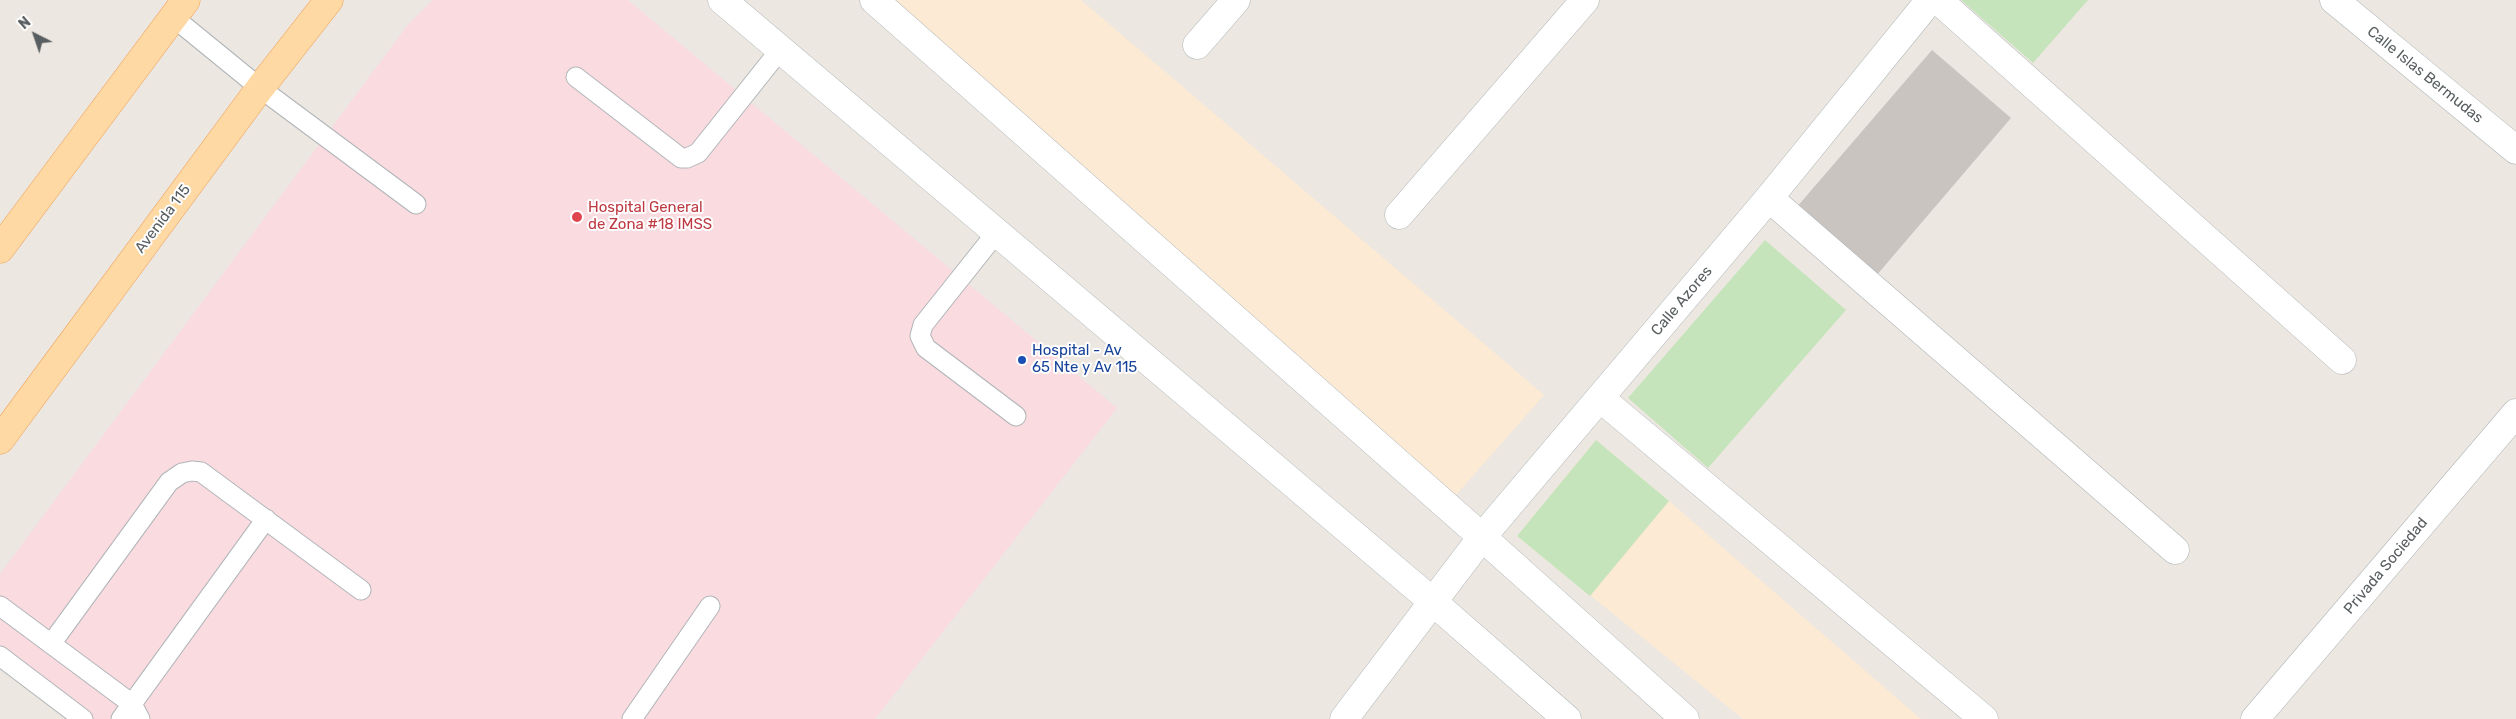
<!DOCTYPE html>
<style>
body{margin:0}
#map{position:relative;width:2516px;height:719px;overflow:hidden;background:#ece7e0;font-family:Rubik,sans-serif}
canvas{display:block}
.north{position:absolute;left:10px;top:10px;width:50px;height:50px;-webkit-text-stroke:4px #fff;paint-order:stroke;rotate:319deg;font-size:14px;font-weight:700;line-height:20px;text-align:center;color:#595f61}
.north::after{content:'';display:block;margin:auto;width:18px;height:22px;background:#595f61;clip-path:polygon(50% 0,100% 100%,50% 72%,0 100%)}
</style>
<div id="map">
<canvas width="2516" height="719"></canvas>
<div class="north">N</div>
</div>
<script>
const c = document.querySelector('canvas').getContext('2d');
c.lineJoin = 'round';
function fillPath(path, color) { c.fillStyle = color; c.fill(path, 'evenodd'); }
const poly = rows => new Path2D(rows.map(r => 'M' + r).join(''));
function stroke(path, color, width, dash) { c.strokeStyle = color; c.lineWidth = width; c.lineCap = dash ? 'butt' : 'round'; c.setLineDash(dash || []); c.stroke(path); }
function label(font, color, halo, rows, align = 'center') {
  c.font = font + ' Rubik,sans-serif'; c.lineWidth = 4; c.setLineDash([]); c.textBaseline = 'middle'; c.strokeStyle = halo; c.fillStyle = color; for (const [text, x, y, turn = 0] of rows) {
    c.save(); c.translate(x, y); c.rotate((+turn || 0) * Math.PI / 180); c.textAlign = isNaN(turn) ? turn : align; if (halo) c.strokeText(text, 0, 0); c.fillText(text, 0, 0); c.restore();
  }
}
fillPath(poly([
 [869,0,1081,0,1544,395,1441,512],
 [1596,440,1669,501,1921,719,1743,719,1517,536]
]), '#fdead4');
fillPath(poly([
 [433,0,628,0,1117,408,875,719,69,719,0,667,0,574,407,26]
]), '#fadbe0');
fillPath(poly([
 [1961,0,2088,0,2033,63],
 [1765,240,1846,310,1708,468,1628,398],
 [1596,440,1669,501,1590,596,1517,536]
]), '#c6e4bc');
fillPath(poly([
 [1932,50,2011,118,1876,276,1796,208]
]), '#c9c4c0');
const lane = poly([
 [173,17,260,88,416,204],
 [576,77,681,158,687,158,698,153,780,50],
 [997,232,923,325,920,336,926,348,1016,416],
 [0,606,132,704,140,719],
 [51,644,169,482,182,473,192,471,201,472,361,590],
 [0,656,83,719],
 [121,719,266,519],
 [632,719,710,606]
]);
const street = poly([
 [1938,0,2342,360],
 [1197,45,1236,0],
 [1769,198,2175,550],
 [1399,215,1585,0],
 [1600,398,1984,719],
 [2255,719,2516,413]
]);
const secondary = poly([
 [722,0,1432,601,1567,719],
 [874,0,1482,537,1685,719],
 [2334,0,2516,150],
 [1344,719,1482,537,1769,198,1930,0]
]);
const primary = poly([
 [0,249,186,0],
 [0,440,260,88,329,0]
]);
stroke(lane, '#b1b5b8', 21);
stroke(street, '#b1b5b8', 29);
stroke(secondary, '#b0b6b8', 29);
stroke(primary, '#f09e56', 29);
stroke(lane, '#fff', 19);
stroke(street, '#fff', 28);
stroke(secondary, '#fff', 28);
stroke(primary, '#fed9a3', 28);
for (const [x, y, r, color] of [
 [577,217,6,"#e0444e"],
 [1022,360,5,"#1a4fb4"]
]) { const dot = new Path2D(); dot.arc(x, y, r, 0, 2 * Math.PI); c.fillStyle = color; c.fill(dot); stroke(dot, '#fff', 2); }
label('15px', '#595f61', '#fff', [
 ["Calle Islas Bermudas",2425,75,39],
 ["Avenida 115",163,219,-53],
 ["Calle Azores",1682,301,-50],
 ["Privada Sociedad",2386,566,-50]
]);
label('15px', '#be3a42', '#fff', [
 ["Hospital General",588,208],
 ["de Zona #18 IMSS",588,225]
], 'left');
label('15px', '#164399', '#fff', [
 ["Hospital - Av",1032,351],
 ["65 Nte y Av 115",1032,368]
], 'left');
</script>
